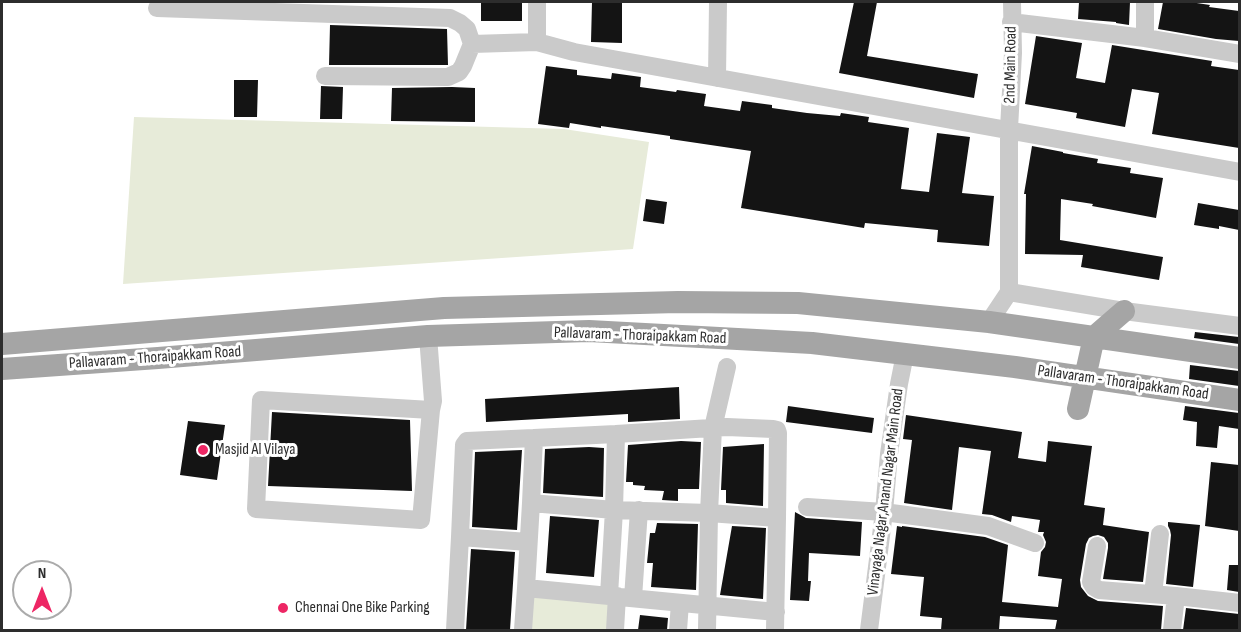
<!DOCTYPE html>
<style>
body{margin:0}
#map{position:relative;width:1241px;height:632px;overflow:hidden;background:#fff;font-family:"Sofia Sans Condensed",sans-serif}
canvas{display:block}
.frame{position:absolute;inset:0;border:3px solid #2d2d2d;pointer-events:none}
.north{position:absolute;left:12px;top:560px;width:60px;height:60px;box-sizing:border-box;background:#fff;border:2px solid #ababab;border-radius:50%;rotate:0deg;font-size:16px;font-weight:700;line-height:24px;text-align:center;color:#2d2d2d}
.north::after{content:'';display:block;margin:auto;width:21px;height:27px;background:#ed2664;clip-path:polygon(50% 0,100% 100%,50% 72%,0 100%)}
</style>
<div id="map">
<canvas width="1241" height="632"></canvas>
<div class="frame"></div>
<div class="north">N</div>
</div>
<script>
const c = document.querySelector('canvas').getContext('2d');
c.lineJoin = 'round';
function fillPath(path, color) { c.fillStyle = color; c.fill(path, 'evenodd'); }
const poly = rows => new Path2D(rows.map(r => 'M' + r).join(''));
function stroke(path, color, width, dash) { c.strokeStyle = color; c.lineWidth = width; c.lineCap = dash ? 'butt' : 'round'; c.setLineDash(dash || []); c.stroke(path); }
function label(font, color, halo, rows, align = 'center') {
  c.font = font + ' "Sofia Sans Condensed",sans-serif'; c.lineWidth = 6; c.setLineDash([]); c.textBaseline = 'middle'; c.strokeStyle = halo; c.fillStyle = color; for (const [text, x, y, turn = 0] of rows) {
    c.save(); c.translate(x, y); c.rotate((+turn || 0) * Math.PI / 180); c.textAlign = isNaN(turn) ? turn : align; if (halo) c.strokeText(text, 0, 0); c.fillText(text, 0, 0); c.restore();
  }
}
fillPath(poly([
 [134,117,564,129,649,142,633,249,123,284],
 [530,595,610,602,608,630,527,630]
]), '#e7ebd9');
fillPath(poly([
 [481,2,522,2,522,21,481,21],
 [592,2,622,2,622,43,591,42],
 [854,2,877,2,867,56,978,74,974,98,839,73],
 [1079,2,1130,2,1129,25,1116,23,1116,22,1078,19],
 [1163,2,1190,2,1210,5,1209,7,1239,11,1239,41,1216,39,1158,29],
 [330,25,447,29,448,65,329,65],
 [1036,36,1082,43,1076,78,1105,83,1112,45,1212,61,1211,66,1239,70,1239,148,1152,134,1159,93,1132,89,1125,127,1076,118,1077,113,1025,104],
 [546,66,577,70,577,75,611,79,612,73,641,77,640,87,676,92,677,90,706,94,704,106,740,111,742,101,772,105,772,108,807,113,840,116,841,113,869,117,868,122,909,128,901,189,929,192,937,133,970,137,962,193,994,196,989,246,937,242,938,230,865,223,864,228,741,208,751,151,670,139,670,136,601,126,601,128,570,123,569,128,538,124],
 [234,80,258,80,257,117,234,117],
 [321,86,343,87,342,119,320,119],
 [452,87,475,88,475,122,391,121,392,88],
 [1032,146,1063,152,1063,153,1098,159,1097,163,1131,168,1130,173,1163,178,1156,218,1092,206,1093,204,1061,199,1060,240,1163,257,1159,280,1081,267,1083,255,1025,254,1026,194,1024,194],
 [646,199,667,202,664,224,643,221],
 [1198,203,1239,210,1239,230,1219,226,1219,229,1194,225],
 [1195,332,1239,337,1239,344,1194,338],
 [1190,365,1239,371,1239,386,1189,379],
 [679,387,680,419,628,422,628,414,486,422,485,399],
 [788,406,874,418,872,433,786,422],
 [1185,406,1239,413,1239,429,1219,426,1217,448,1196,446,1197,422,1183,420],
 [272,412,410,420,412,491,268,486],
 [906,415,1022,432,1018,458,1046,462,1048,441,1092,446,1084,505,1105,508,1103,525,1149,532,1143,582,1103,579,1108,548,1108,543,1104,537,1098,535,1093,536,1089,538,1086,544,1080,580,1081,587,1088,596,1098,601,1163,606,1161,630,1055,630,1057,620,1000,616,999,630,941,630,942,618,920,616,924,577,891,574,897,526,902,527,902,526,985,537,1008,545,1002,602,1058,607,1062,579,1038,576,1041,552,1045,547,1046,542,1043,535,1044,532,1038,532,1040,520,1012,516,1011,522,992,515,982,514,991,451,959,447,952,510,904,503,912,440,903,439],
 [188,421,225,425,217,480,180,475],
 [681,441,701,442,699,489,678,489,678,501,662,500,664,491,644,490,645,486,633,485,633,482,626,482,628,445],
 [764,444,763,506,726,503,726,490,721,490,723,447],
 [589,447,604,448,603,497,543,493,545,449],
 [522,450,517,530,472,527,475,452],
 [1211,462,1239,465,1239,531,1205,526],
 [795,512,806,518,862,522,860,556,809,553,808,581,811,581,809,601,790,600],
 [550,516,599,520,594,577,546,573],
 [1168,522,1200,525,1193,587,1166,584,1171,535,1170,530,1168,526],
 [657,523,698,524,696,590,651,587,653,563,647,563,650,533,655,533],
 [732,526,766,528,763,599,720,595],
 [471,549,515,552,510,630,466,630],
 [1229,565,1239,565,1239,592,1227,590],
 [1186,608,1239,614,1239,630,1183,630],
 [640,615,668,618,667,630,638,630]
]), '#141414');
stroke(poly([
 [537,2,537,42],
 [157,8,450,18,460,23,467,29,472,44,537,42,574,52,1240,172],
 [1011,22,1145,38,1145,2],
 [1145,38,1240,54],
 [325,76,448,77,459,72,463,66,472,44],
 [717,78,718,2],
 [1009,292,1124,311,1240,326],
 [989,322,1009,292,1009,129,1013,53,1012,2],
 [428,336,433,401,431,410,261,400,256,509,421,520,431,410],
 [534,438,616,434],
 [807,507,884,512,988,526,1035,543],
 [460,537,464,445,467,441,534,438,531,503],
 [1097,546,1091,582,1094,587,1099,590,1176,596,1172,630],
 [1153,594,1160,534],
 [609,595,614,510,616,434,727,427,773,429,777,430,778,433,777,518,709,513,614,510,531,503,526,588,776,612],
 [1176,596,1240,603],
 [633,598,639,510],
 [455,630,460,537,528,542],
 [523,630,526,588],
 [615,630,617,596],
 [678,630,680,603],
 [707,630,709,513,713,428,727,367],
 [775,630,777,518],
 [869,630,884,512,889,454,899,384,905,354]
]), '#cacaca', 18);
stroke(poly([
 [2,344,444,308,678,302,798,303,989,322,1240,358],
 [2,369,158,358,428,336,589,331,812,343,1015,367,1240,400],
 [1078,409,1094,337,1124,311]
]), '#a5a5a5', 22);
for (const [x, y, r, color] of [
 [203,450,6,"#ed2664"],
 [283,608,6,"#ed2664"]
]) { const dot = new Path2D(); dot.arc(x, y, r, 0, 2 * Math.PI); c.fillStyle = color; c.fill(dot); stroke(dot, '#fff', 2); }
label('16px', '#2d2d2d', '#fff', [
 ["2nd Main Road",1011,65,-89],
 ["Pallavaram - Thoraipakkam Road",640,336,2],
 ["Pallavaram - Thoraipakkam Road",155,358,-4],
 ["Pallavaram - Thoraipakkam Road",1123,383,8],
 ["Vinayaga Nagar,Anand Nagar Main Road",886,492,-83]
]);
label('16px', '#2d2d2d', '#fff', [
 ["Masjid Al Vilaya",215,450],
 ["Chennai One Bike Parking",295,608]
], 'left');
</script>
